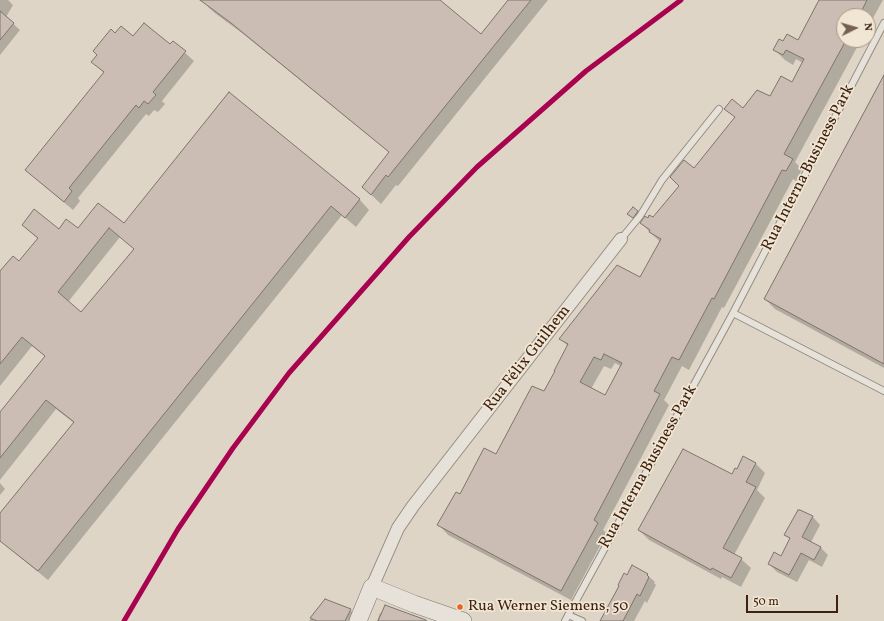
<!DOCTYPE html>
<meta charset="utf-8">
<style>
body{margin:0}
#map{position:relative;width:884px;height:621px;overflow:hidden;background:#ded5c6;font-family:Vollkorn,serif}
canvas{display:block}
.north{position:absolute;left:836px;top:8px;width:40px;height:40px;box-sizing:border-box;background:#f0e6d3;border:1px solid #a99785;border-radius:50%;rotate:85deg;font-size:11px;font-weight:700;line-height:16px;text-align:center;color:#3e2110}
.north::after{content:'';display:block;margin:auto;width:14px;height:18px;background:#766050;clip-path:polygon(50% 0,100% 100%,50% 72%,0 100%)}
.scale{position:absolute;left:746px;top:595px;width:92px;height:18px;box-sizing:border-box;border:2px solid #3e2110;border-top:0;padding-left:5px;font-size:12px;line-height:14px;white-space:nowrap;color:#3e2110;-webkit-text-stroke:3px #f0e6d3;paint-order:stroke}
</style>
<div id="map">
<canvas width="884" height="621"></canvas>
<div class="north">N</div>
<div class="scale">50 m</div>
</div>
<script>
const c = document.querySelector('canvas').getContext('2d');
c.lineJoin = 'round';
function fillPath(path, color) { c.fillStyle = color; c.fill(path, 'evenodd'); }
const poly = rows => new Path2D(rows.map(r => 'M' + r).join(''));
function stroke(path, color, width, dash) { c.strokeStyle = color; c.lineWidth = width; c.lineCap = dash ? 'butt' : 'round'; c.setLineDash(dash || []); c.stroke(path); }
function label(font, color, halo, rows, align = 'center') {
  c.font = font + ' Vollkorn,serif'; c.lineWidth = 3.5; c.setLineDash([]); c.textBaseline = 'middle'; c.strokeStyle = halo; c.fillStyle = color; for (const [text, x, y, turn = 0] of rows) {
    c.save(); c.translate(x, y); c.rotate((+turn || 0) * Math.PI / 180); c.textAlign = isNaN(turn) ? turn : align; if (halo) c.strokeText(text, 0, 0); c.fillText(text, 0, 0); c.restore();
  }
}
fillPath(poly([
 [0,0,8,0,13,5,6,17,20,30,0,55],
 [202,0,438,0,481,35,513,0,548,0,398,186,396,185,381,204,363,187,390,153,242,33,216,14,208,7,209,6],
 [820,0,883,0,868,27,868,16,844,16,844,40,861,40,795,162,802,169,796,181,793,179,724,308,722,307,689,370,682,366,664,400,669,405,603,530,607,533,571,600,448,535,439,525,460,496,496,455,544,392,568,346,560,339,641,278,660,242,641,223,648,220,654,219,736,118,726,108,743,109,770,98,792,84,803,63,796,59,793,65,785,60,775,50,783,43,798,41],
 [615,363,622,367,606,397,591,389,604,366,611,369],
 [115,34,134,37,170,46,173,42,194,61,162,101,165,104,158,112,154,110,149,116,146,114,78,198,80,201,73,210,36,179,104,73,93,62],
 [884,77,884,368,775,309,765,299],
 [229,94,360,200,369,210,356,227,342,215,48,580,0,541,0,514,74,423,56,409,0,480,0,413,46,357,32,346,0,386,0,273,19,262,38,239,23,225,59,231,78,230,124,225],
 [120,237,134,249,81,314,68,302],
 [637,211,640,214,635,219,631,216],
 [756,464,765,473,757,490,765,498,734,555,741,559,751,568,741,587,722,577,721,579,649,540,639,530,732,476],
 [0,483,5,489,0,495],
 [800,511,813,517,820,525,811,542,821,548,828,555,822,567,809,560,797,582,777,572,769,564,781,557,790,539,785,535],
 [647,575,655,582,654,583,656,585,647,603,645,601,634,621,601,621,627,576],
 [326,600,350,610,356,615,353,621,309,621],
 [380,613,412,615,428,621,377,621]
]), '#0003');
const building = poly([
 [200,0,440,0,481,34,508,0,531,0,388,177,386,175,371,195,362,187,389,152,231,23,200,0],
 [819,0,867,0,859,16,844,16,844,44,784,154,793,159,786,171,782,170,714,299,712,298,679,360,672,357,654,391,660,394,594,520,598,523,561,591,437,525,456,492,460,494,484,448,496,454,532,386,544,391,555,371,554,371,568,344,559,339,617,265,640,277,661,239,649,232,650,230,640,223,645,216,648,218,649,215,653,217,679,186,670,177,684,160,694,168,735,117,724,109,732,99,743,108,757,90,770,96,781,76,792,82,804,59,786,50,783,55,773,50,779,39,783,41,787,34,798,40,819,0],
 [604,354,622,363,605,395,580,382,594,357,601,360,604,354],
 [0,11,14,23,0,40,0,11],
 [144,23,170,44,173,41,186,51,153,92,156,95,148,104,144,101,139,108,136,105,69,188,72,191,64,202,25,170,104,72,91,62,97,55,93,51,111,29,115,33,121,26,133,36,144,23],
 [884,75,884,364,764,299,884,75],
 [229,92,360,199,345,218,331,206,38,571,0,541,0,513,74,422,46,400,0,458,0,412,45,356,22,337,0,364,0,271,13,256,19,261,38,238,22,225,34,209,59,229,66,219,78,228,98,203,124,223,229,92],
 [109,228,134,249,81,312,58,292,109,228],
 [633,207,638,211,633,218,627,214,633,207],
 [683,449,732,474,735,468,737,469,743,456,756,463,746,482,756,487,723,548,742,558,731,578,712,568,711,570,638,530,683,449],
 [798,510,800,510,813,516,802,537,821,547,814,560,801,553,789,575,768,564,774,552,781,556,790,538,784,535,798,510],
 [632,565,648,574,647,575,649,577,640,596,637,594,623,621,600,621,619,586,618,585,624,573,627,575,632,565],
 [325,599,351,609,345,621,317,621,310,618,325,599],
 [385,605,426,620,426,621,378,621,385,605]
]);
fillPath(building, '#ccbdb4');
stroke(building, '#7e746a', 1);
const lane = poly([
 [621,239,640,216,662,180,719,109],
 [733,313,884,391],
 [568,615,582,621],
 [565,621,733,313,884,23]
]);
const street = poly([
 [372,587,398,528,413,506,621,239]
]);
const secondary = poly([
 [358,621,372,587,414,604,463,621]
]);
stroke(lane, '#958c82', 8);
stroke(street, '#958c82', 14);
stroke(secondary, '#7e746a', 18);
stroke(lane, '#e6e1d9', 6);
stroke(street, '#e6e1d9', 12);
stroke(secondary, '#e6e1d9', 17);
stroke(poly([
 [124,621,178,529,233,448,289,373,409,237,477,167,586,71,681,0]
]), '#a8034f', 5);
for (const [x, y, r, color] of [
 [460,607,3.5,"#e96221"]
]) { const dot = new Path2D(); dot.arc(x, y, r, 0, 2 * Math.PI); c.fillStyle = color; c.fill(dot); stroke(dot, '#f0e6d3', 1.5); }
label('15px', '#3e2110', '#f0e6d3', [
 ["Rua Werner Siemens, 50",468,607]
], 'left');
label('16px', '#3e2110', '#f0e6d3', [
 ["Rua Interna Business Park",809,168,-63],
 ["Rua Félix Guilhem",528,359,-52],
 ["Rua Interna Business Park",649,467,-61]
]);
</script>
